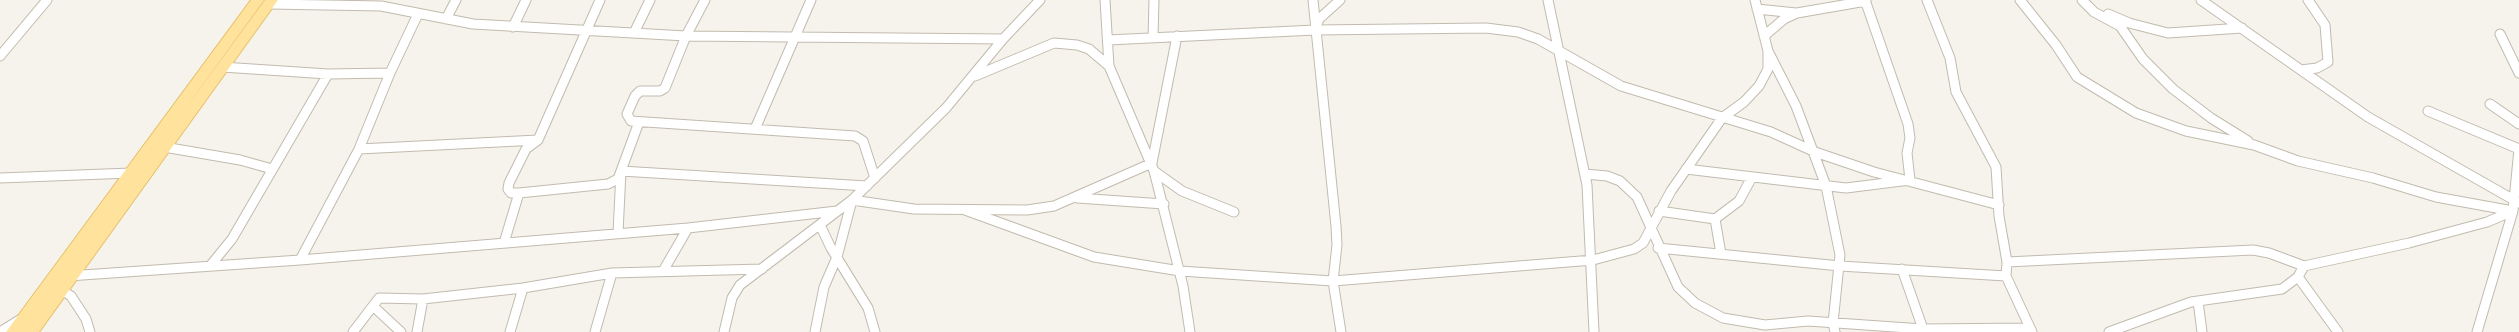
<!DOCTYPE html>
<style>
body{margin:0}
canvas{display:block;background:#f6f3ec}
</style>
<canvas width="2519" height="332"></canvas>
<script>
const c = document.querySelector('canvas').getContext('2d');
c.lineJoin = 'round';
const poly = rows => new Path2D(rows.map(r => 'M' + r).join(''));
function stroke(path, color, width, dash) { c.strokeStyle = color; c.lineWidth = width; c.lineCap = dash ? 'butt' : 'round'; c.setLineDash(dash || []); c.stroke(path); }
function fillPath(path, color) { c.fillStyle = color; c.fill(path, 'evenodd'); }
const minor = poly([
 [705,0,686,36,665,88,660,91,640,91,635,96,627,114,631,121,855,136,863,141,875,178],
 [1105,0,1109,66],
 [1313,0,1336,226,1337,245,1333,281,1341,332],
 [1548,0,1587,185,1594,332],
 [1755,0,1768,51,1796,106,1826,186,1840,255,1833,323,1835,332],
 [1927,0,1950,58,1956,92,1996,167,1999,216,2007,262,2006,276,2032,332],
 [2020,0,2056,45,2077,77,2136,113,2186,131,2254,145,2298,161,2373,178,2436,197,2513,211],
 [2082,0,2094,12,2120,26,2143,59,2173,89,2211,118,2248,141],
 [2201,0,2368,117,2514,200,2513,211,2477,332],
 [269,4,381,6,473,24,686,36,1003,39,1040,0],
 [1757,9,1796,13],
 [2108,14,2129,23,2168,33,2242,28],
 [446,19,456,0],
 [513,27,526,0],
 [1315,30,1486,28,1518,32,1538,39,1621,86,1771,132,1815,152,1874,172,1999,205],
 [634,33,650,0],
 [2500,34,2519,73],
 [1764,36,1784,19,1797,13,1866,1],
 [1153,37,1154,0],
 [1108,40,1315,30,1319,19,1340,0],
 [0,56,47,0],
 [222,67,328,74,390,73],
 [2301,70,2317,68,2328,62,2325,25,2308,0],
 [975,76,1054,43,1077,45,1089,49,1109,66,1154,171,1183,286,1190,332],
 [2490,104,2519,124],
 [2428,111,2519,149],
 [755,129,811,0],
 [164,147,240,160,272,169],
 [359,149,538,140],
 [1686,169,1846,188,1910,180,1907,153,1910,138,1908,124,1865,0],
 [1154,171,1182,191,1234,212],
 [1585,174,1607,176,1620,181,1637,197,1678,287,1695,303,1723,318,1765,325,1808,321,1923,329,2029,328],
 [0,178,131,173],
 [519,193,608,184,618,179,621,171,867,186],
 [1077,198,1164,204],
 [2518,203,2514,200,2519,149],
 [965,210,1094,257,1180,271,1333,281,1593,260,1634,249,1643,243,1671,191,1722,118,1744,102,1759,86,1768,69,1768,51],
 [1659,211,1715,219],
 [820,225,831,248,868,308,875,332],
 [618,233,621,171,639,122],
 [504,243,519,193,511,193,508,189,509,183,526,149,538,140,600,0],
 [1658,248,1840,266,2006,276],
 [1721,254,1715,219,1739,201,1752,177],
 [300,260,359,149,390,73,418,14],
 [2007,262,2253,250,2269,253,2304,266,2409,243,2487,222,2513,211],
 [210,266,232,239,328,74],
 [1902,269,1923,329,1926,331],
 [663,271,688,228],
 [68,276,300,260,688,228,837,211],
 [2298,277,2338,332],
 [61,290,71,296,86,319,90,332],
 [2198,301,2202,332],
 [374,307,401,332],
 [0,332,21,319],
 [353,332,379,298,423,299,523,288,612,273,762,269],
 [417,332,423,299],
 [510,332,523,288],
 [595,332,612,273],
 [724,332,732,298,740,285,852,200,946,108,1003,39],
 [815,332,824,287,837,257,852,200,914,209,1027,210,1054,206,1152,163,1177,36],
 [2109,332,2191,302,2282,289,2298,277,2304,266]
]);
const primary = poly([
 [251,0,264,0,177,120,265,0,278,0,39,332,6,332,251,0]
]);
stroke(minor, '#c2bbae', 11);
stroke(primary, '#e6c16a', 2);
stroke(minor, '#fff', 9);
fillPath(primary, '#ffe39c');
</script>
